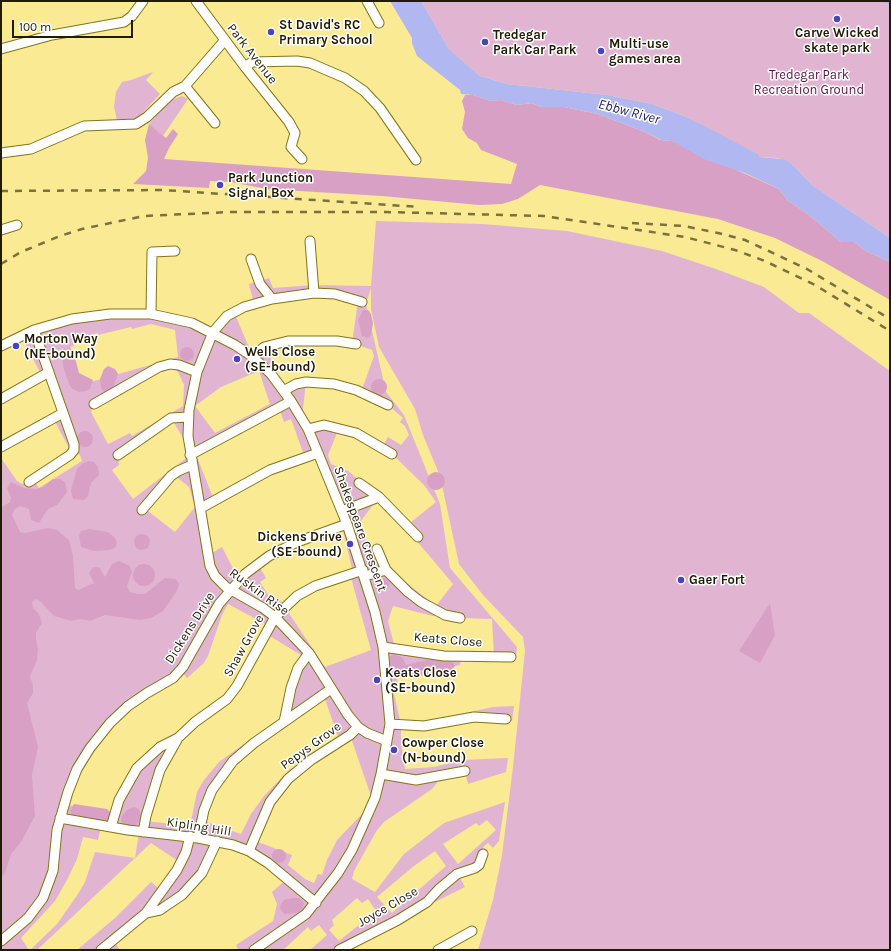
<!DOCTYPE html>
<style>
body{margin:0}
#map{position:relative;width:891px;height:951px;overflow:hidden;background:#f9ea93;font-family:Karla,sans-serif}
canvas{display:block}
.frame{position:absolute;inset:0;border:2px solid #201b02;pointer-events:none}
.scale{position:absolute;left:12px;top:20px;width:121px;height:18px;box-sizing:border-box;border:2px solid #201b02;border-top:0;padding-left:5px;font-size:12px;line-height:14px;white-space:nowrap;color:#201b02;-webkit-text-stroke:3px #fff;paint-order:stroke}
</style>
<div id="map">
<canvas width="891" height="951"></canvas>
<div class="frame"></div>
<div class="scale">100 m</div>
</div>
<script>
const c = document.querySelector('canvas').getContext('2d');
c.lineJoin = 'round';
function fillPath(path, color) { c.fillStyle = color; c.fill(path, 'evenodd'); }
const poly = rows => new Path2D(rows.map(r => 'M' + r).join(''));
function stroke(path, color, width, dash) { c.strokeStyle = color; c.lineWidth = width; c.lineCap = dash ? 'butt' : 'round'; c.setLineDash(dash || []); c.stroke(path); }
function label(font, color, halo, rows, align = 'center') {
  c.font = font + ' Karla,sans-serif'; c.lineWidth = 3; c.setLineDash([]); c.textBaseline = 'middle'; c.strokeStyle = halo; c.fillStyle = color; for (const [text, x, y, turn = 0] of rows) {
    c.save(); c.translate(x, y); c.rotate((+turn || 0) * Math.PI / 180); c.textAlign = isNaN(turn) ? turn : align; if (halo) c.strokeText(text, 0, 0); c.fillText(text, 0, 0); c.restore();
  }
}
fillPath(poly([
 [421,1,883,1,890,3,890,238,812,185,792,164,778,158,758,157,758,155,684,116,652,104,607,95,507,84,480,76,449,49],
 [153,72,146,80,160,94,139,117,130,121,117,121,114,106,116,92,122,82,131,80],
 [182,96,188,99,163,136,149,124,166,104,172,100],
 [376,221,483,224,567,231,662,251,716,269,764,287,799,313,809,313,890,371,890,950,478,950,493,900,502,855,513,767,525,651,523,637,483,595,459,564,440,476,423,435,415,409,379,347,371,309,371,288,366,304,386,392,404,415,440,504,450,568,517,647,516,657,494,656,492,619,460,618,445,615,433,616,393,606,388,621,395,648,461,657,460,665,451,667,396,675,399,688,393,689,400,720,429,721,493,707,514,706,512,721,506,719,401,724,401,742,405,769,434,767,462,760,508,758,506,772,468,784,465,772,436,778,437,783,432,789,384,822,377,830,354,871,352,879,375,892,404,854,444,823,505,802,499,841,493,848,488,843,483,847,487,852,483,854,479,865,458,874,465,887,339,950,310,950,327,935,319,925,311,931,308,927,283,950,264,950,261,946,254,950,238,950,236,945,273,921,277,904,272,892,288,878,268,863,217,841,182,895,146,913,113,941,120,950,77,950,115,918,151,882,162,891,181,863,151,843,37,950,30,950,57,924,78,894,85,882,95,852,135,858,139,832,101,826,98,840,83,837,77,859,67,880,55,901,21,938,29,950,1,950,1,458,17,481,22,484,33,479,39,488,82,461,80,455,69,448,53,418,63,413,50,372,42,376,21,336,34,330,131,313,213,332,234,312,253,357,269,346,274,379,285,390,306,382,302,418,308,429,339,428,328,455,331,464,348,471,379,497,354,530,377,549,388,565,403,580,436,606,453,584,405,527,436,502,424,485,392,454,382,448,388,437,401,445,409,435,405,426,400,422,403,418,388,405,361,392,374,356,372,350,352,343,358,301,335,294,254,304,249,284,269,278,273,288,313,285,371,286],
 [151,324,175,330,178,357,73,387,62,349,74,346,73,340,98,333,98,335,131,327,132,329],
 [166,365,178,372,184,385,183,406,132,436,130,433,108,444,91,412,93,407],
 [259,371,270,404,215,433,195,406,221,387],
 [279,408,284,422,291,419,305,458,318,453,347,524,342,526,353,573,350,574,371,650,325,667,278,597,272,601,260,582,266,578,258,564,239,580,222,547,209,555,201,508,214,500,195,452],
 [171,418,190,449,190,455,133,499,112,470,119,465,118,455],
 [173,474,189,487,195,507,175,532,144,508],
 [228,604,269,626,265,633,304,657,284,722,324,696,340,743,350,735,373,802,369,811,361,815,337,840,327,860,322,875,318,874,314,883,305,879,288,865,292,855,253,840,288,779,295,772,291,768,264,796,251,814,241,834,201,820,221,776,247,749,244,744,219,762,204,780,197,792,190,826,145,821,168,755,170,742,137,768,114,815,64,804,90,748,147,693,180,670,187,678,203,664,208,656,222,615],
 [487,820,496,830,458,864,443,844,476,823,479,826],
 [435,851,446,866,392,913,377,897,414,866],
 [357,898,362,903,368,899,376,911,339,941,329,930,334,925,332,920]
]), '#e1b5d2');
fillPath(poly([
 [465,95,473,95,491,101,501,100,517,105,532,103,541,107,564,107,598,114,645,132,660,140,672,141,779,189,787,200,808,214,841,242,854,242,866,251,890,262,890,300,824,262,775,238,718,219,540,185,518,199,502,204,479,205,382,196,266,189,231,182,210,181,209,188,133,184,146,171,148,158,145,140,149,124,166,138,173,129,178,134,169,148,164,159,511,184,517,164,481,150,477,143,468,138,462,129,465,112,462,101],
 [363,310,368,310,371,314,373,323,371,335,368,338,362,336,358,320],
 '180 354a7 7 0 1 1 14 0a7 7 0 1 1-14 0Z',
 [70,347,74,354,79,373,93,380,90,389,85,391,79,392,72,389,69,384,63,366,62,349],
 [108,366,115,369,118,374,113,388,109,391,104,392,101,388,100,379,104,369],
 '371 387a8 8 0 1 1 16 0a8 8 0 1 1-16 0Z',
 '77 439a8 8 0 1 1 16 0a8 8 0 1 1-16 0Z',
 [89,461,94,462,98,467,99,475,91,483,88,496,84,500,73,499,71,490,77,469,82,464],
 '427 481a9 9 0 1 1 18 0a9 9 0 1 1-18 0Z',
 [53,479,60,479,65,482,67,492,57,505,48,509,39,523,31,520,29,509,24,507,20,506,14,510,12,515,20,532,25,533,48,528,57,530,69,540,73,556,75,588,78,590,94,583,89,573,93,567,99,567,105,577,112,564,119,561,130,566,132,572,127,586,130,592,138,594,145,594,165,578,176,579,179,584,177,591,163,611,151,618,140,620,105,615,90,621,80,619,71,621,54,616,41,602,36,599,32,602,33,608,39,614,42,623,36,633,36,639,38,649,37,660,30,676,33,685,33,693,27,703,38,747,32,775,35,816,21,842,11,854,5,873,1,877,2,507,10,502,11,498,7,488,11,482,24,488,37,489,43,487],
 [89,529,108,532,114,537,117,542,116,547,110,550,94,551,81,547,79,536,81,531],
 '134 542a8 8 0 1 1 16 0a8 8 0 1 1-16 0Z',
 '133 575a11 11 0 1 1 22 0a11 11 0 1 1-22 0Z',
 '375 585a7 7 0 1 1 14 0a7 7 0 1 1-14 0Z',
 [770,603,775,635,760,663,739,651],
 [394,654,403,658,406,665,431,659,453,662,455,666,452,670,448,672,401,678,396,675,388,663,389,657],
 [74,804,107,809,111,813,108,822,72,815,70,811],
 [134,807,139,809,141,817,138,823,134,827,123,825,121,821,122,816,128,809],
 '272 856a7 7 0 1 1 14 0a7 7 0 1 1-14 0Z',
 [292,898,299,898,304,903,302,910,297,913,284,914,280,908,281,904,284,900]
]), '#d9a0c6');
fillPath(poly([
 [390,1,421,1,449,49,480,76,507,84,607,95,652,104,684,116,712,130,759,155,759,157,783,159,792,164,812,185,890,238,890,262,866,251,854,242,841,242,808,214,787,200,779,189,745,173,706,160,672,141,661,140,645,132,598,114,564,107,541,107,532,103,517,105,501,100,491,101,473,95,461,94,460,90,417,56,412,43,412,38]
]), '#b0b7f1');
stroke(poly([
 [883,1,890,3]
]), '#b0b7f1', 2.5);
const street = poly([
 [196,1,245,67,289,122,295,133,291,147,302,159],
 [367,1,379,23],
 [1,49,52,35,124,22,132,16,143,1],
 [245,67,252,62,297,61,310,63,345,78,364,91,380,108,416,160],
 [185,86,215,123],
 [1,153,31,149,84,126,136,124,147,117,173,92,185,86,225,40],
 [1,230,17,225],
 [310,241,314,293],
 [251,259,260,284,272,299],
 [362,302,335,294,314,293,272,299,244,307,227,316,213,332,197,372,189,410,188,436,210,566,215,576,226,587,263,608,275,617,309,653,348,715,358,727,367,733,387,741],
 [151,314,152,252,175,251],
 [1,346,34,330,72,319,110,314,151,314,192,323,235,345,253,357,271,374,291,401,308,429,318,453,347,524,375,612,383,647,390,724,381,774,375,798,352,850,338,873,306,914,254,950],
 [253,357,264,347,288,341,337,341,356,344],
 [285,390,296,384,306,382,334,384,356,390,388,405],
 [1,399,49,372],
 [94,404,159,367,170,364,179,365,197,372],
 [308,429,324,425,356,433,392,454],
 [1,447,63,413],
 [118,455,171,418,188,417],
 [190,455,291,401],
 [29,482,70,455,74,450,74,444,66,421,34,330],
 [359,483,379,497],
 [201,508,270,470,318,453],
 [142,510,171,476,178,471,192,465],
 [342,511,379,497,418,537],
 [377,549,386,570],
 [365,576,386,570,408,592,421,602,445,615,460,618],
 [383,647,444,656,511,657],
 [284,722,291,688,298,668,309,653],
 [390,724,424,726,474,717,506,719],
 [381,774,416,780,465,771],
 [60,818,128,830,198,838,233,845,249,851,268,863,316,903],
 [111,827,119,800,137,768,160,747,178,738],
 [143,832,146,816,160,770,178,738,195,722,227,699,237,686,275,617,297,596,315,586,363,570],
 [198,838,204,810,212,790,233,761,254,743,331,689],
 [249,851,270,802,288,779,311,760,350,735,358,727],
 [146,913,177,870,186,852,190,836],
 [1,941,28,918,43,898,53,871,57,830,68,792,77,769,90,748,110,723,128,706,147,693,173,678,183,667,219,604,245,574,269,556,297,542,347,524],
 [101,950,146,913,160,910,182,895,202,873,217,841],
 [339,950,398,920,427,902,439,889,457,874,475,868,479,865,483,854],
 [438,950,472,931]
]);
stroke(street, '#847517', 11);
stroke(street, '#fff', 9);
stroke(poly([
 [1,191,163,190,420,207],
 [632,223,684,226,718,233,745,240,807,269,890,319],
 [1,264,21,252,60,236,82,229,144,216,231,212,386,212,544,216,685,237,735,250,765,261,815,285,890,331]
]), '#7a713e', 2.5, [7, 7]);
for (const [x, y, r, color] of [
 [837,19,4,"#4a44ba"],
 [271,32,4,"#4a44ba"],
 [485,42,4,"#4a44ba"],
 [601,51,4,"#4a44ba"],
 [220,185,4,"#4a44ba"],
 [16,346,4,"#4a44ba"],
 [237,359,4,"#4a44ba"],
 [350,544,4,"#4a44ba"],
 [681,580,4,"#4a44ba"],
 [377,680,4,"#4a44ba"],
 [394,750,4,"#4a44ba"]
]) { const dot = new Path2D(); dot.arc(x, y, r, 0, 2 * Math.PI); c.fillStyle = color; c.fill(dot); stroke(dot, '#fff', 1.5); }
label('bold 13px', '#201b02', '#fff', [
 ["St David's RC",279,25],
 ["Primary School",279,40],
 ["Carve Wicked",837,33,"center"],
 ["skate park",837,48,"center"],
 ["Tredegar",493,35],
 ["Park Car Park",493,50],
 ["Multi-use",609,44],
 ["games area",609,59],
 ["Park Junction",228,178],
 ["Signal Box",228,193],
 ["Morton Way",24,339],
 ["(NE-bound)",24,354],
 ["Wells Close",245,352],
 ["(SE-bound)",245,367],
 ["Dickens Drive",342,537,"right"],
 ["(SE-bound)",342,552,"right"],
 ["Gaer Fort",689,580],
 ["Keats Close",385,673],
 ["(SE-bound)",385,688],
 ["Cowper Close",402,743],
 ["(N-bound)",402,758]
], 'left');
label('13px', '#201b02', '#fff', [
 ["Park Avenue",252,54,52],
 ["Shakespeare Crescent",360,529,70],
 ["Ruskin Rise",259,592,36],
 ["Dickens Drive",190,628,-58],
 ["Keats Close",448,640,5],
 ["Shaw Grove",244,646,-61],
 ["Pepys Grove",311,746,-36],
 ["Kipling Hill",199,827,9],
 ["Joyce Close",388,907,-30]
]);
label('13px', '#561547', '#fff', [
 ["Tredegar Park",809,75],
 ["Recreation Ground",809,90]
]);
label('italic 14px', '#211d5f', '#fff', [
 ["Ebbw River",629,112,15]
]);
</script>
